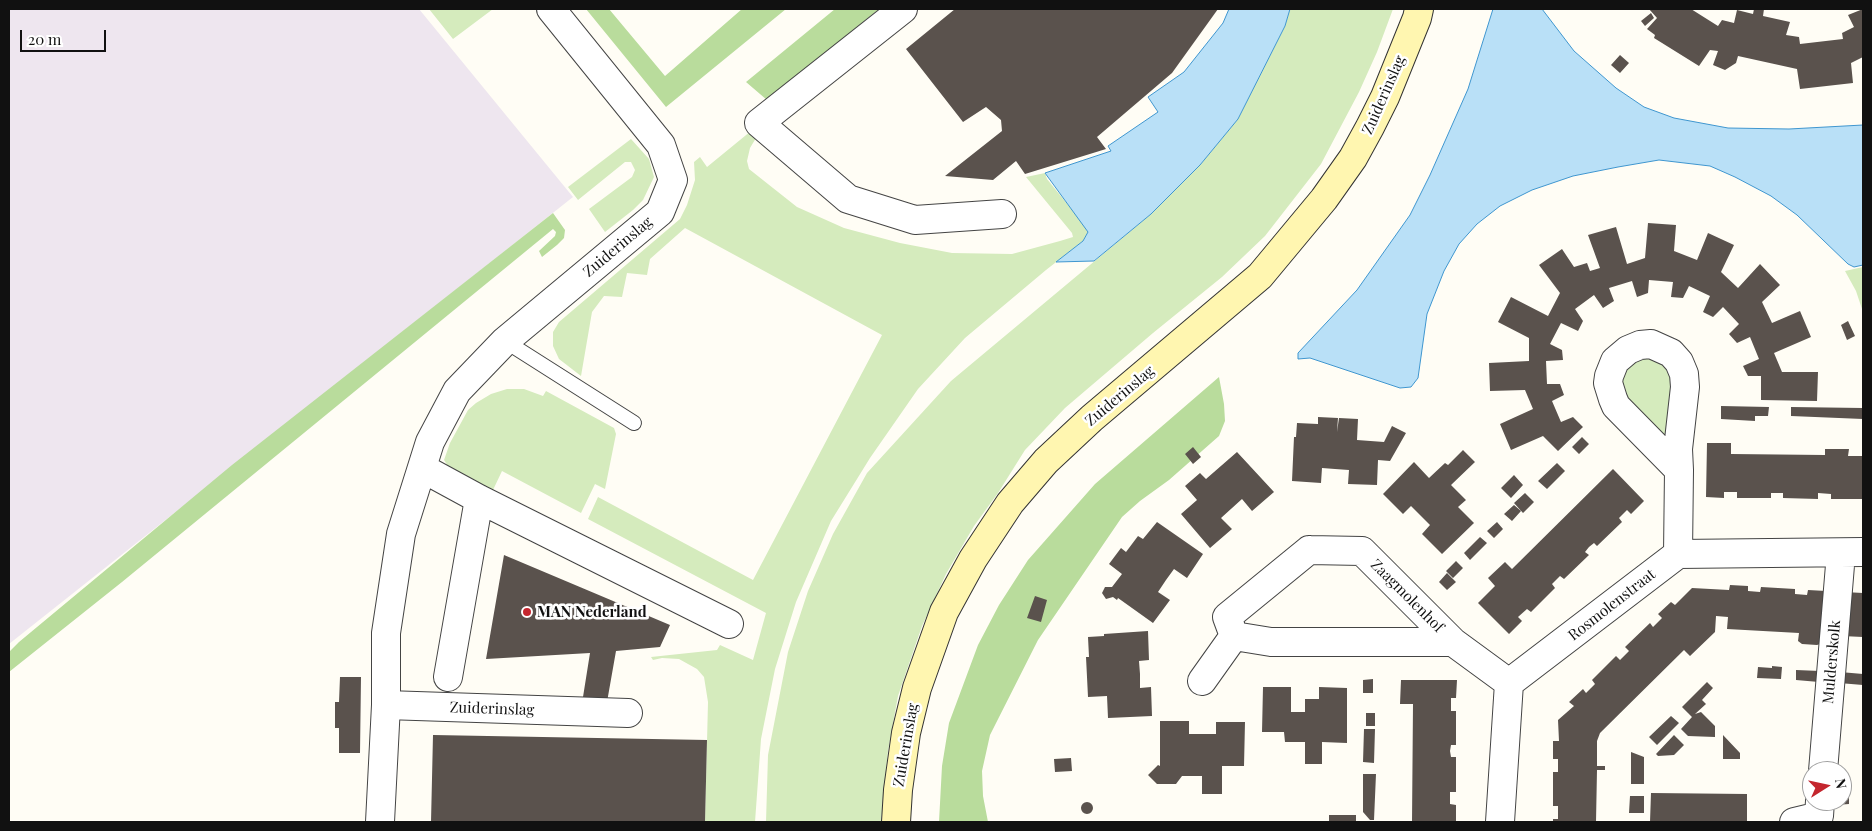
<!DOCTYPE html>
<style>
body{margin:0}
#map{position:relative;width:1872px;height:831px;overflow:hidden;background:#fffdf5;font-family:"Playfair Display",serif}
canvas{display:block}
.frame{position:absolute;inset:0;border:10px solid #111;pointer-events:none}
.north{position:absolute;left:1802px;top:761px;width:50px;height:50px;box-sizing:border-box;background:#fff;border:1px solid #a0a0a0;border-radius:50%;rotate:80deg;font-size:14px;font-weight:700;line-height:20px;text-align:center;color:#111}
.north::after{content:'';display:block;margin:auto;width:18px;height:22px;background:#c4262e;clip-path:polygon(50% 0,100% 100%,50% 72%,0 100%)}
.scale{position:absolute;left:20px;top:30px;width:86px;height:22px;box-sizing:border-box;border:2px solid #111;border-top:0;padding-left:6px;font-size:15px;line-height:18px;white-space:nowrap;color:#111;-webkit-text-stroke:4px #fff;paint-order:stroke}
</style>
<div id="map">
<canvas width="1872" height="831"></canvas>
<div class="frame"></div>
<div class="north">N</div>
<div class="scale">20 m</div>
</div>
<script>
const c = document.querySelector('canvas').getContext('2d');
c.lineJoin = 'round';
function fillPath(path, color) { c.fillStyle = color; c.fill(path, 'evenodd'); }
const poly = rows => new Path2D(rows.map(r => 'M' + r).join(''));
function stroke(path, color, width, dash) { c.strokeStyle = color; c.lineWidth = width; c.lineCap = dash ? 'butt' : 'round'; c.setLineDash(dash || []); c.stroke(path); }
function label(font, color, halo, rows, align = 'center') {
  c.font = font + ' "Playfair Display",serif'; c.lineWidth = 5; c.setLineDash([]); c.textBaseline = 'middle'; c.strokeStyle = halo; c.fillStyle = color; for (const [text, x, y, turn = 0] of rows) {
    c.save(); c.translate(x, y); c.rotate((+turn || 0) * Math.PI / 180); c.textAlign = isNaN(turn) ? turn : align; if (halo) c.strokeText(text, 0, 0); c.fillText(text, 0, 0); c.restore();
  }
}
fillPath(poly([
 [9,9,419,9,573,197,9,644]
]), '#eee6ef');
fillPath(poly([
 [429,9,493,9,453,39],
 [1290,9,1393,9,1377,52,1359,92,1321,164,1265,236,1222,277,1153,333,1065,408,1025,450,998,493,974,526,946,574,922,626,898,696,888,751,881,822,766,822,768,755,788,652,808,591,833,534,867,473,951,381,1151,214,1200,165,1238,119,1285,26],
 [751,131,756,138,750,148,747,161,749,169,797,207,844,228,900,243,952,253,1012,254,1060,241,1073,237,1072,233,1026,177,1045,173,1047,179,1086,227,1088,232,1083,241,1046,270,965,338,918,389,870,458,831,521,796,602,775,669,761,739,755,822,705,822,708,702,704,677,697,669,679,659,662,658,653,660,651,657,717,650,720,645,753,660,766,613,588,519,598,497,753,580,882,335,685,228,650,259,647,275,627,273,622,297,604,296,592,312,581,376,559,359,553,346,553,332,559,322,680,219,687,205,695,180,694,162,700,157,707,167],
 [631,139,649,159,654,177,643,200,633,210,605,232,589,209,632,177,635,170,631,162,625,162,578,200,568,187],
 [1863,267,1863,312,1856,291,1845,271],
 [1634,354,1672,364,1672,444,1618,395,1617,367],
 [507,389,524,389,543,396,546,391,614,428,616,434,605,489,595,484,581,513,502,471,493,490,448,467,446,463,444,460,450,443,468,410,476,403,491,394]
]), '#d5ebbd');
fillPath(poly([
 [586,9,609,9,665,76,742,9,786,9,666,107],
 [835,9,879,9,767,100,746,82],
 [553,213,565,230,564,238,557,245,542,257,539,251,555,236,556,232,553,229,122,582,9,672,9,652,19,642,232,465],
 [1219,377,1224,404,1225,421,1219,436,1169,480,1140,501,1122,517,1038,640,990,735,982,771,983,796,988,822,939,822,942,766,949,723,978,645,999,605,1028,560,1095,484]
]), '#b9dc9c');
const water = poly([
 [1229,9,1290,9,1285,26,1238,119,1200,165,1151,214,1094,261,1056,262,1083,241,1088,232,1045,173,1111,151,1108,146,1158,112,1148,97,1184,72,1223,23,1229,9],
 [1493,9,1542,9,1574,51,1616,88,1644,107,1674,118,1728,128,1789,129,1863,125,1863,265,1854,267,1848,264,1797,215,1771,196,1735,177,1710,166,1659,160,1618,167,1573,176,1532,190,1500,206,1477,224,1459,244,1444,271,1427,314,1418,378,1411,387,1400,388,1310,358,1298,359,1298,353,1357,290,1410,215,1430,175,1468,89,1493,9]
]);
fillPath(water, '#b9e0f7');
stroke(water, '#3f96cf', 1);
fillPath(poly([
 [955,9,1218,9,1172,73,1097,137,1106,149,1025,174,1016,161,993,180,945,176,1002,131,1001,120,986,107,963,122,906,49],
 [1649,9,1691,9,1718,26,1722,20,1734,23,1737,10,1753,14,1754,9,1764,9,1763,16,1790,22,1786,35,1799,37,1800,44,1843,39,1842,33,1854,27,1848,15,1863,9,1863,57,1851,63,1853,83,1800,89,1797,69,1738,56,1736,63,1725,70,1713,65,1718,51,1710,50,1699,66,1654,38,1655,35,1647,29,1657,18],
 [1651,13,1654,18,1645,26,1641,21],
 [1620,55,1629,63,1620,73,1611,65],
 [1648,223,1676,225,1674,251,1697,260,1708,233,1734,245,1721,272,1738,288,1760,264,1780,285,1762,302,1772,323,1800,311,1811,337,1774,353,1782,372,1818,372,1817,401,1761,400,1761,376,1748,376,1743,366,1759,359,1750,337,1737,343,1729,334,1739,324,1723,307,1713,317,1703,312,1710,296,1689,286,1683,298,1671,297,1673,282,1649,280,1648,293,1637,297,1632,281,1609,288,1614,301,1603,308,1594,295,1575,309,1583,321,1578,331,1561,323,1550,344,1562,350,1563,360,1546,361,1547,384,1560,384,1564,395,1552,401,1561,422,1573,417,1583,427,1558,451,1543,436,1511,450,1500,424,1533,409,1525,390,1490,391,1489,363,1529,361,1529,338,1498,322,1511,297,1548,316,1560,293,1539,265,1562,249,1574,267,1587,263,1590,271,1600,268,1588,235,1616,227,1627,264,1645,258],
 [1848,321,1855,336,1847,340,1841,325],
 [1721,406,1769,407,1768,416,1755,416,1755,421,1721,419],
 [1791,407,1863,408,1863,419,1791,416],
 [1318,417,1338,418,1337,432,1339,418,1358,419,1357,440,1384,442,1392,426,1406,433,1390,461,1378,460,1377,485,1348,484,1349,470,1335,469,1322,468,1321,483,1292,481,1294,437,1296,437,1297,423,1318,424],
 [1582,437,1589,444,1579,454,1572,447],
 [1707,443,1731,443,1731,454,1825,455,1825,449,1849,449,1848,456,1863,456,1863,499,1831,499,1831,494,1818,493,1818,499,1783,498,1783,493,1771,493,1771,498,1737,498,1737,492,1724,492,1724,498,1706,497],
 [1193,447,1201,457,1193,464,1185,454],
 [1463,450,1475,462,1451,485,1466,500,1458,507,1474,523,1442,554,1422,534,1430,525,1411,506,1403,514,1383,494,1414,462,1429,478,1445,463,1448,465],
 [1237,452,1274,492,1252,511,1242,499,1221,518,1232,529,1210,548,1181,514,1197,500,1185,486,1200,473,1206,479],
 [1557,463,1565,471,1547,489,1538,481],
 [1613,469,1644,501,1631,514,1627,510,1619,518,1622,522,1597,546,1594,543,1589,547,1585,552,1589,555,1564,579,1560,576,1552,584,1555,588,1531,612,1527,609,1518,617,1522,621,1509,634,1478,603,1495,586,1488,578,1505,562,1512,569],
 [1514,475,1523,485,1511,498,1501,488],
 [1525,493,1534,502,1523,513,1514,503],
 [1514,505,1521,511,1512,521,1504,514],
 [1157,522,1203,554,1187,578,1174,569,1166,580,1158,592,1170,600,1153,623,1118,598,1117,600,1113,597,1106,599,1102,593,1105,587,1112,587,1122,574,1109,564,1121,548,1126,552,1138,536,1143,539],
 [1497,522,1503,529,1494,538,1487,531],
 [1480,537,1487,543,1470,560,1464,553],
 [504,555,670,625,660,647,616,651,607,702,583,697,590,653,486,659],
 [1456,561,1463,568,1453,578,1446,571],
 [1447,573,1456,582,1447,590,1439,582],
 [1730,585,1748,586,1748,591,1760,592,1761,587,1795,589,1795,594,1807,595,1808,590,1826,591,1823,643,1817,645,1802,644,1798,641,1799,633,1727,629,1728,617,1716,616,1715,632,1690,656,1684,650,1600,733,1597,741,1597,766,1605,766,1605,770,1597,770,1596,822,1553,822,1553,819,1558,819,1558,806,1553,806,1553,772,1558,772,1558,759,1553,759,1553,741,1559,741,1558,720,1574,706,1569,702,1583,689,1586,693,1595,684,1592,680,1616,656,1620,660,1629,651,1625,647,1650,623,1653,627,1662,618,1658,614,1671,602,1675,605,1692,588,1729,590],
 [1844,592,1863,593,1863,637,1842,636],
 [1035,596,1047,600,1041,622,1027,618],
 [1148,631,1149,660,1139,661,1140,674,1140,688,1151,687,1152,716,1108,718,1107,696,1088,697,1086,657,1089,657,1088,637,1104,636,1104,634],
 [1772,666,1782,667,1781,679,1757,678,1758,667,1772,668],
 [1796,670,1820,671,1819,682,1796,680],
 [1840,672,1863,674,1863,685,1839,683],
 [340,677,361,677,360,753,339,753,339,728,335,728,335,702,339,702],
 [1373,679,1373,693,1363,693,1363,680],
 [1401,680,1457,680,1456,698,1451,698,1451,711,1456,711,1456,745,1451,745,1450,751,1451,757,1456,757,1456,792,1450,792,1450,804,1456,805,1456,822,1412,822,1413,704,1400,704],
 [1707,682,1713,688,1702,700,1706,704,1695,714,1701,712,1715,726,1715,737,1688,736,1681,729,1692,717,1682,707],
 [1263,687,1291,687,1291,712,1305,712,1305,699,1319,699,1319,687,1347,688,1347,743,1322,742,1322,764,1305,764,1305,742,1285,742,1284,732,1262,732],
 [1366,713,1375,713,1375,726,1366,726],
 [1671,716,1679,723,1657,745,1649,737],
 [1160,721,1189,721,1189,734,1216,734,1216,722,1245,722,1244,766,1222,766,1222,794,1202,794,1202,776,1182,776,1176,784,1157,784,1148,775,1158,765,1160,766],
 [1364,729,1375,729,1374,763,1363,762],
 [433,735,707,740,705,822,431,822],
 [1674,735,1684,745,1674,755,1658,756,1656,754],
 [1723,735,1740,753,1740,759,1723,759],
 [1631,752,1644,757,1644,784,1631,784],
 [1071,758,1072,771,1055,772,1054,759],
 [1363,774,1376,774,1374,820,1370,820,1363,812],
 [1651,793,1747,794,1747,822,1650,822],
 [1842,794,1849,794,1849,804,1836,805,1836,801,1842,801],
 [1630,796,1644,796,1644,813,1629,813],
 '1081 808a6 6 0 1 1 12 0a6 6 0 1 1-12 0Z',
 [1329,815,1356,815,1356,822,1329,822]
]), '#5a524d');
const lane = poly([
 [505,341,634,423]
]);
const street = poly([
 [903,9,759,123,848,199,915,220,1002,214],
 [422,468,479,499,729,624],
 [1309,550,1362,551,1453,642,1271,642,1234,636,1227,617,1309,550],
 [1678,554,1679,470,1678,449,1685,387,1684,374,1679,362,1671,353,1651,344,1640,345,1628,350,1615,361,1609,376,1608,383,1613,399,1616,406,1679,470],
 [1453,642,1509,683],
 [448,677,479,499],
 [1202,681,1234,636],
 [386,705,628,713],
 [1823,771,1841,553],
 [380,822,386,705,386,633,401,534,430,442,457,391,505,341,660,212,673,180,661,145,551,9],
 [1500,822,1509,683,1678,554,1863,552],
 [1794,822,1819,816,1820,801]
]);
const secondary = poly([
 [896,822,898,790,906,733,917,688,944,612,973,559,1010,503,1046,461,1092,418,1260,276,1324,199,1353,158,1370,127,1385,97,1417,18,1419,9]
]);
stroke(lane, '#444', 16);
stroke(street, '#444', 30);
stroke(secondary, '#333', 30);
stroke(lane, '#fff', 14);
stroke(street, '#fff', 28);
stroke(secondary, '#fff6b0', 28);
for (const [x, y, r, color] of [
 [527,612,5,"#c4262e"]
]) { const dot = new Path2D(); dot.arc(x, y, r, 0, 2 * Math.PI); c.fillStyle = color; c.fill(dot); stroke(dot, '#fff', 2); }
label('15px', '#111', '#fff', [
 ["Zuiderinslag",1384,95,-66],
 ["Zuiderinslag",618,247,-40],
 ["Zuiderinslag",1120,396,-40],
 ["Zaagmolenhof",1407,596,45],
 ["Rosmolenstraat",1612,605,-38],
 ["Mulderskolk",1832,662,-85],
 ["Zuiderinslag",492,709,2],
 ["Zuiderinslag",906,745,-80]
]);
label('bold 15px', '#111', '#fff', [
 ["MAN Nederland",537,612]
], 'left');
</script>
